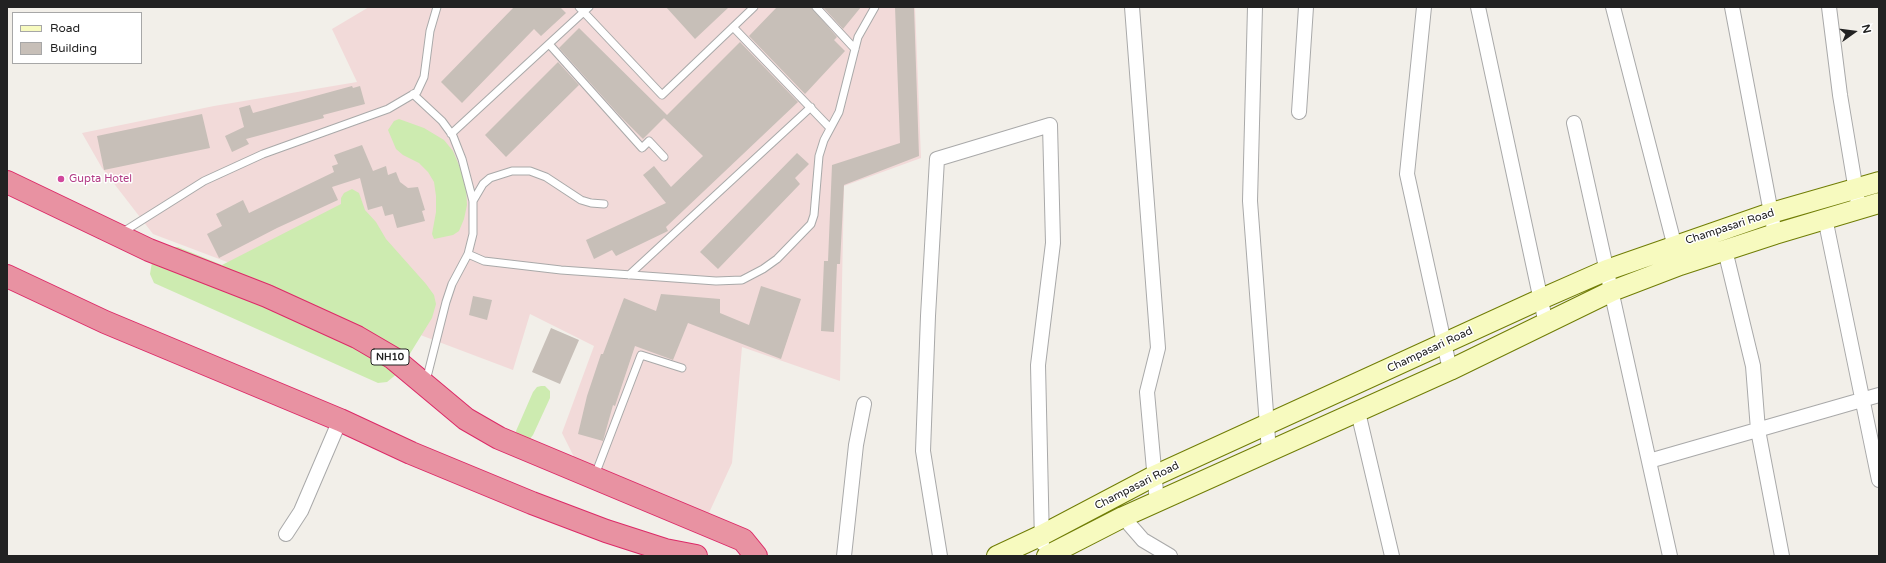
<!DOCTYPE html>
<style>
body{margin:0}
#map{position:relative;width:1886px;height:563px;overflow:hidden;background:#f2efe9;font-family:"Varela Round",sans-serif}
canvas{display:block}
.frame{position:absolute;inset:0;border:8px solid #222;pointer-events:none}
.legend{position:absolute;left:12px;top:12px;width:130px;height:52px;box-sizing:border-box;background:#fff;border:1px solid #a7a7a7;margin:0;padding:5px 7px;list-style:none;font-size:12px;color:#222}
.legend li{display:flex;align-items:center;gap:8px;height:20px}
.legend b{width:20px;border:1px solid #a7a7a7}
.north{position:absolute;left:1834px;top:12px;width:40px;height:40px;-webkit-text-stroke:3px #fff;paint-order:stroke;rotate:76deg;font-size:11px;font-weight:700;line-height:16px;text-align:center;color:#222}
.north::after{content:'';display:block;margin:auto;width:14px;height:18px;background:#222;clip-path:polygon(50% 0,100% 100%,50% 72%,0 100%)}
</style>
<div id="map">
<canvas width="1886" height="563"></canvas>
<div class="frame"></div>
<ul class="legend">
<li><b style="height:5px;background:#f7fabf"></b>Road</li>
<li><b style="height:11px;background:#c7bfb8"></b>Building</li>
</ul>
<div class="north">N</div>
</div>
<script>
const c = document.querySelector('canvas').getContext('2d');
c.lineJoin = 'round';
function fillPath(path, color) { c.fillStyle = color; c.fill(path, 'evenodd'); }
const poly = rows => new Path2D(rows.map(r => 'M' + r).join(''));
function stroke(path, color, width, dash) { c.strokeStyle = color; c.lineWidth = width; c.lineCap = dash ? 'butt' : 'round'; c.setLineDash(dash || []); c.stroke(path); }
function label(font, color, halo, rows, align = 'center') {
  c.font = font + ' "Varela Round",sans-serif'; c.lineWidth = 3; c.setLineDash([]); c.textBaseline = 'middle'; c.strokeStyle = halo; c.fillStyle = color; for (const [text, x, y, turn = 0] of rows) {
    c.save(); c.translate(x, y); c.rotate((+turn || 0) * Math.PI / 180); c.textAlign = isNaN(turn) ? turn : align; if (halo) c.strokeText(text, 0, 0); c.fillText(text, 0, 0); c.restore();
  }
}
fillPath(poly([
 [369,7,915,7,921,158,844,186,840,381,742,347,732,463,708,515,575,459,562,433,594,346,530,314,513,370,153,234,102,168,82,133,214,106,357,82,332,29]
]), '#f2dad9');
fillPath(poly([
 [399,119,424,128,444,140,453,151,461,170,466,187,467,205,464,219,459,231,453,235,434,239,432,234,436,212,436,196,434,182,428,172,419,163,403,155,396,149,388,130,394,121],
 [352,189,359,193,365,210,376,222,386,239,426,284,434,295,436,304,432,318,398,373,387,382,378,383,154,283,150,274,152,262,167,248,178,247,222,265,341,204,341,198,344,193],
 [541,386,545,386,550,391,550,398,533,435,529,440,517,435,516,431,533,392,537,387]
]), '#cdebb0');
fillPath(poly([
 [514,7,560,7,566,13,541,36,534,29,462,103,441,82],
 [666,7,729,7,695,39],
 [777,7,811,7,837,37,834,40,845,51,805,94,749,36],
 [823,7,861,7,843,29],
 [895,7,914,7,919,156,844,185,840,264,837,264,834,332,821,331,824,261,828,261,832,165,900,143],
 [579,28,667,115,643,139,620,116,559,48],
 [740,42,798,102,666,227,668,231,616,256,612,250,594,259,586,240,666,203,643,175,654,166,671,187,703,156,664,118],
 [558,62,579,85,506,157,485,135],
 [352,86,353,88,360,86,365,104,323,115,324,118,246,139,249,144,232,152,225,136,244,127,239,108,250,105,253,113],
 [202,114,210,148,104,170,97,136],
 [362,145,373,171,386,166,388,175,396,172,400,182,408,188,418,187,425,210,422,211,425,221,397,228,393,214,385,216,382,206,368,210,360,178,332,187,338,200,277,228,219,258,207,234,222,226,216,214,243,200,249,213,334,172,332,166,338,164,334,155],
 [797,153,809,164,795,178,800,184,718,269,700,252],
 [761,286,801,299,781,359,688,323,673,360,635,346,615,406,613,405,603,441,578,434,587,396,601,354,603,354,624,298,656,311,661,294,720,299,720,313,749,325],
 [473,296,492,300,487,320,469,315],
 [551,328,579,340,560,384,532,372]
]), '#c7bfb8');
const lane = poly([
 [579,7,662,95,754,7],
 [816,7,855,49],
 [733,27,830,128],
 [549,44,642,148,649,141,664,157],
 [413,94,442,121,453,136,462,159,473,201,473,234,468,254],
 [451,134,589,7],
 [473,201,483,184,490,178,512,171,530,171,546,177,581,200,591,203,604,204],
 [123,232,204,181,263,154,388,109,417,92,424,77,430,31,437,7],
 [629,275,811,107],
 [426,381,446,302,452,284,468,254,484,261,561,270,716,281,742,280,763,269,777,259,811,224,814,215,819,156,824,140,839,112,858,37,875,7],
 [595,475,641,355,682,368]
]);
const street = poly([
 [1132,7,1158,348,1147,392,1157,503],
 [1255,7,1250,201,1269,452],
 [1424,7,1407,174,1450,370],
 [1478,7,1546,324],
 [1613,7,1677,255],
 [1732,7,1775,234],
 [1829,7,1840,95,1859,209],
 [1299,112,1306,7],
 [1574,123,1670,556],
 [1825,218,1879,480],
 [1725,250,1753,366,1758,430,1782,556],
 [1358,412,1392,556],
 [1649,461,1879,395],
 [1123,517,1143,540,1170,556],
 [286,534,301,511,340,420],
 [844,556,856,445,864,404],
 [940,556,923,451,928,316,937,159,1050,125,1053,243,1038,365,1042,543]
]);
const secondary = poly([
 [997,556,1042,535,1154,476,1541,299,1607,270,1771,213,1879,182],
 [1047,556,1123,517,1450,370,1612,291,1680,265,1775,234,1879,203]
]);
const highway = poly([
 [7,182,149,250,267,296,357,337,393,358,466,419,499,438,743,540,756,556],
 [7,276,105,322,340,420,411,453,532,503,606,531,665,550,696,556]
]);
stroke(lane, '#a9a9a9', 9);
stroke(street, '#a9a9a9', 16);
stroke(secondary, '#707d05', 22);
stroke(highway, '#dc2a67', 24);
stroke(lane, '#fff', 7);
stroke(street, '#fff', 14);
stroke(secondary, '#f7fabf', 20);
stroke(highway, '#e892a2', 22);
for (const [x, y, r, color] of [
 [61,179,4,"#d1479c"]
]) { const dot = new Path2D(); dot.arc(x, y, r, 0, 2 * Math.PI); c.fillStyle = color; c.fill(dot); stroke(dot, '#fff', 1.5); }
for (const [x, y, w] of [
 [390,357,38]
]) { const box = new Path2D(); box.roundRect(x - w / 2, y - 8, w, 16, 3); c.fillStyle = '#fff'; c.fill(box); stroke(box, '#222', 1); }
label('bold 10px', '#222', null, [
 ["NH10",390,357]
]);
label('11px', '#b23c85', '#fff', [
 ["Gupta Hotel",69,179]
], 'left');
label('11px', '#222', '#fff', [
 ["Champasari Road",1730,227,-18],
 ["Champasari Road",1430,350,-25],
 ["Champasari Road",1137,486,-27]
]);
</script>
